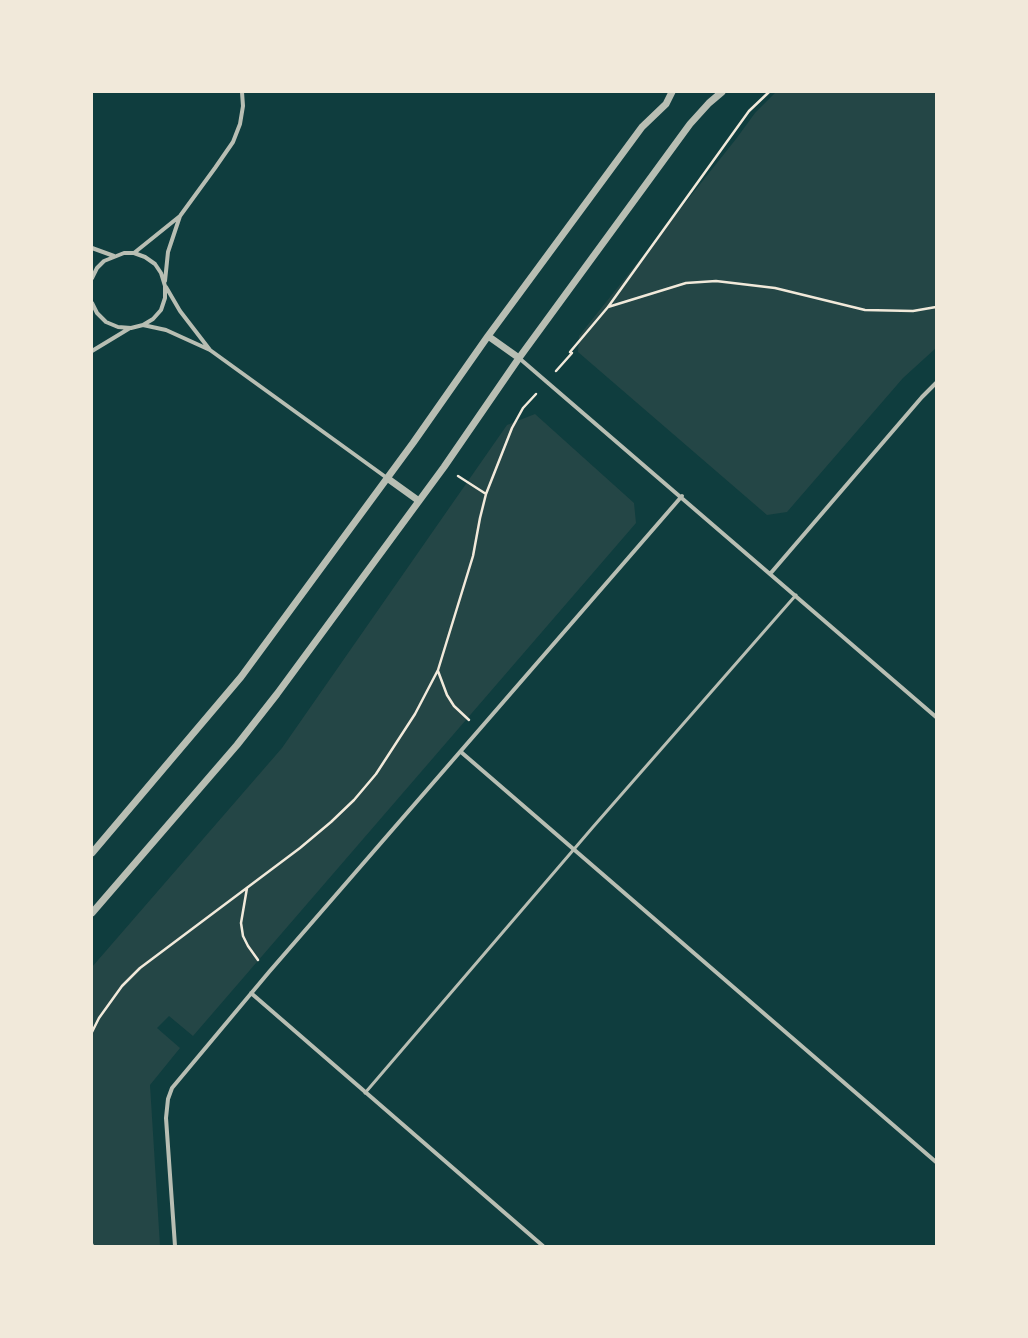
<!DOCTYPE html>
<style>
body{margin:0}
#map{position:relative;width:1028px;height:1338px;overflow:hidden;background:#0f3d3e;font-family:"DM Sans",sans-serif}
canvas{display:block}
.frame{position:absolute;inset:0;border:93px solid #f1e9da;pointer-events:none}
</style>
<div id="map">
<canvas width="1028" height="1338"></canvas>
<div class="frame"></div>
</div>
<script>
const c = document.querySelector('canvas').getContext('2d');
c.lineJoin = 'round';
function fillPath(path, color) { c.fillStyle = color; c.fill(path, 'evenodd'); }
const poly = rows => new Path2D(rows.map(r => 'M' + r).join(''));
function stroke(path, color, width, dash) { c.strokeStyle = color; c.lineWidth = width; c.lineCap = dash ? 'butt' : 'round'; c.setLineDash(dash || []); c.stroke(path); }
fillPath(poly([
 [776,92,936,92,936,348,903,378,787,512,767,515,578,352,579,336,736,139,755,113],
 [535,414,634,503,636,523,193,1036,169,1016,157,1028,180,1048,150,1085,160,1246,92,1246,92,967,282,748,507,425]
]), '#244646');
stroke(poly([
 [608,307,686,283,716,281,775,288,865,310,913,311,936,307],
 [570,352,608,307,749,111,769,92],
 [556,371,572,353],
 [458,476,486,494],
 [438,671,447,695,454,706,469,720],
 [247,888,241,923,243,936,248,946,258,960],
 [92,1032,99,1018,122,986,140,968,300,848,331,822,354,800,376,774,415,714,438,670,473,556,480,518,486,494,512,428,523,408,536,394],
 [92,1244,93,1246]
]), '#f1e9da', 2.5);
stroke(poly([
 [365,1093,593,827,796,595]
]), '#b8beb3', 3);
stroke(poly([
 [92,248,114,256],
 [134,253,180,216,215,168,233,142,240,124,243,106,242,92],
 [92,278,97,268,104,261,124,253,134,253,145,257,155,264,161,273,165,286,165,298,161,310,153,319,143,325,131,328,118,327,106,322,97,313,92,303],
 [165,281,168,252,180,216],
 [166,287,180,311,210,350],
 [143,325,166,330,210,350,387,478],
 [92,351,130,328],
 [519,358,936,717],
 [770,574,922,397,936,383],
 [461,752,936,1162],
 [251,993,543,1246],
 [175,1246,166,1118,168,1099,172,1088,269,972,682,496]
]), '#b8beb3', 4);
stroke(poly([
 [488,336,519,358],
 [387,478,419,501],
 [92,853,241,677,413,443,488,336,642,127,666,104,672,92],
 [92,913,237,745,277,694,444,467,519,358,690,124,709,103,722,92]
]), '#b8beb3', 7);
</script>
